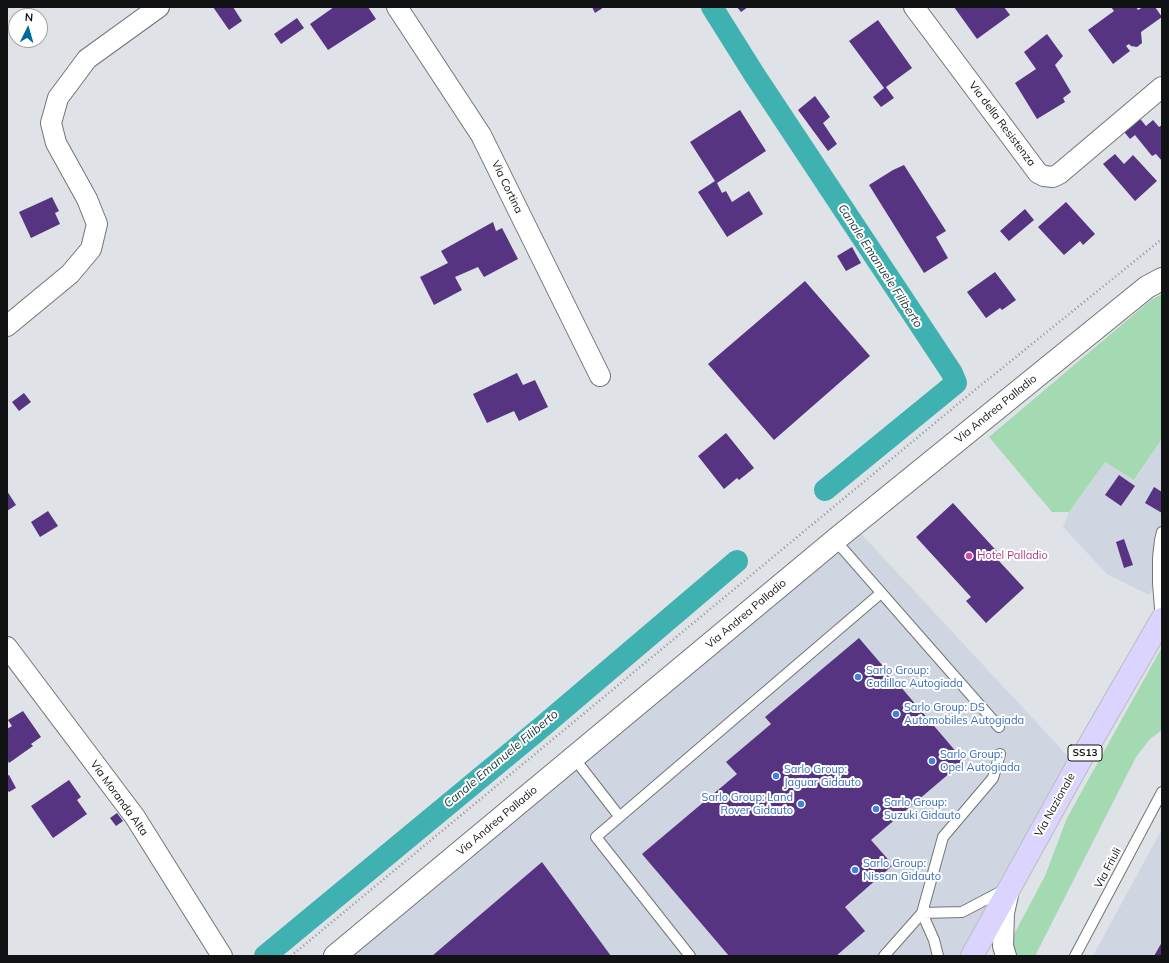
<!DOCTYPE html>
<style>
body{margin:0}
#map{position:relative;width:1169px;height:963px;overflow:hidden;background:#dfe2e6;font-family:Mulish,sans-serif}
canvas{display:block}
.frame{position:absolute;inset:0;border:8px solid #111213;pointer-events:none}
.north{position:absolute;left:8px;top:8px;width:40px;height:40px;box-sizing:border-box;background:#fff;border:1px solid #a0a0a1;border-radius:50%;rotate:5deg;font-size:11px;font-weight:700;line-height:16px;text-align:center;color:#111213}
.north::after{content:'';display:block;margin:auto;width:14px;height:18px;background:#006b98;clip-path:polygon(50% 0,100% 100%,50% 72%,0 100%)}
</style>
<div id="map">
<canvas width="1169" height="963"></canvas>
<div class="frame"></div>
<div class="north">N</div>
</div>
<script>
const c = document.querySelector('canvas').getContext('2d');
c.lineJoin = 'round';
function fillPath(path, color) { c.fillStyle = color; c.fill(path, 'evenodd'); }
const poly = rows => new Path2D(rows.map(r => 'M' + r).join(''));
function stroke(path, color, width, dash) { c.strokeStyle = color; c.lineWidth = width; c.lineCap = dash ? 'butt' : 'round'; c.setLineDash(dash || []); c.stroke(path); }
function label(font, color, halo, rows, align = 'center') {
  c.font = font + ' Mulish,sans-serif'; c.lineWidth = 4; c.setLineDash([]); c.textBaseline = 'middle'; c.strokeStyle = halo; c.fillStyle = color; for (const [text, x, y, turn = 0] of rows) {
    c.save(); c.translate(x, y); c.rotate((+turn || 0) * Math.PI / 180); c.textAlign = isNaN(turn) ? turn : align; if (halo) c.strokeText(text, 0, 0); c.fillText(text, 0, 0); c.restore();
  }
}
fillPath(poly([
 [1162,439,1162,572,1149,595,1107,574,1063,527,1069,512,1105,462,1135,480],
 [853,525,1077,766,972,956,335,956],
 [1162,829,1162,956,1093,956]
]), '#d0d6e1');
fillPath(poly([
 [1162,294,1162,439,1134,480,1105,462,1069,512,1052,512,989,437,1151,300],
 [1162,647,1162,730,1150,739,1136,757,1035,956,1014,956,1012,938,1045,876,1067,818]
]), '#a3dab2');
stroke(poly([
 [712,7,754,74,952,373,956,383,825,490],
 [265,956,543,726,737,561]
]), '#40b1b1', 22);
fillPath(poly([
 [213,7,233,7,242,21,229,30],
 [334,7,368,7,376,19,328,50,310,24],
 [592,7,604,7,595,13],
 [737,7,748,7,741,12],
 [954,7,1004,7,1010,15,977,39],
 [1111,7,1136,7,1138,10,1143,7,1155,7,1162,17,1141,32,1142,43,1137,47,1131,46,1129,44,1126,46,1130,51,1113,64,1088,30,1114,11],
 [297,18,304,28,281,44,274,34],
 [878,20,912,68,886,87,894,98,881,107,873,97,884,88,849,41],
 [1047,34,1063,56,1055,65,1071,92,1063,98,1065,102,1037,119,1015,83,1036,69,1024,52],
 [815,96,830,117,823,123,837,144,828,151,798,110],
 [740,110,766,151,717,183,722,193,726,191,732,202,749,191,763,214,727,237,698,192,715,181,690,142],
 [1137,115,1146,126,1153,120,1159,127,1162,125,1162,161,1156,154,1152,156,1135,135,1130,139,1121,128],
 [1115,154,1124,164,1133,155,1157,181,1135,201,1103,164],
 [904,165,946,231,936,237,948,258,924,273,869,185,893,170],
 [52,197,59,211,55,213,60,224,31,238,19,212],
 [1066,202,1095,234,1083,245,1080,241,1064,255,1038,227],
 [1025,209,1034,220,1009,241,1000,231],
 [493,222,496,231,502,228,518,259,484,277,478,267,455,277,462,290,434,305,420,277,448,263,441,251],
 [852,247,861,263,846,271,837,256],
 [995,272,1016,300,1002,310,1000,308,986,318,967,292],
 [805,281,870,356,774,440,708,364],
 [517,373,523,385,535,380,548,407,519,421,514,411,487,423,473,394],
 [24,393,31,402,19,411,12,402],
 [726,433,754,468,739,480,737,478,724,489,698,456],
 [1119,475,1135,486,1121,506,1105,495],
 [1154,487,1162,492,1162,513,1145,503],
 [7,491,16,505,7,511],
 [953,503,1003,558,999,561,1024,588,986,623,966,601,971,597,916,537],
 [48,511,58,526,40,537,31,522],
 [1124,539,1133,565,1124,568,1116,542],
 [859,638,964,761,871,840,893,865,845,907,865,931,836,956,729,956,642,854,737,774,726,762,771,724,765,717],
 [23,711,41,737,31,744,33,746,9,763,7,759,7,729,12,726,8,720],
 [9,775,16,788,9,792,7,790,7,776],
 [69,780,81,797,77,800,87,814,53,838,31,806],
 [117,813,123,821,116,826,110,818],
 [542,862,611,956,432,956],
 [1162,942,1162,956,1154,956]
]), '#563481');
const service = poly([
 [835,540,999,727],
 [1161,621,1158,583,1158,558,1160,540,1162,532],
 [574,758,619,816],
 [922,913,962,912,1004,890],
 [922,913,934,940,938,956],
 [690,956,596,837,881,593],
 [884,956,922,913,943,837,993,778,1000,754],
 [1075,956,1162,792]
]);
const minor = poly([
 [397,7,481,135,600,376],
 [914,7,1038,173,1044,176,1053,177,1059,174,1162,87],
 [7,326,70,274,91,249,97,224,87,199,56,143,51,123,58,98,87,59,159,7],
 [7,647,135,817,222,956],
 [1006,956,1003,946,1004,913,1008,895]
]);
const tertiary = poly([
 [335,956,835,540,1147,287,1162,279]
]);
const primary = poly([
 [972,956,1077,766,1162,619]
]);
stroke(service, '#727578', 12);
stroke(minor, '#727578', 22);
stroke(tertiary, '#727578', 24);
stroke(primary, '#bcbdbd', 24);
stroke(poly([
 [291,956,970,394,1162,239]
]), '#909395', 2.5, [1, 3]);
stroke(service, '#fff', 10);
stroke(minor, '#fff', 20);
stroke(tertiary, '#fff', 22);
stroke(primary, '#dbd4ff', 22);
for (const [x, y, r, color] of [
 [969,556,4,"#d1479c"],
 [858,677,4,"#3f7fe0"],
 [896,714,4,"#3f7fe0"],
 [932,761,4,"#3f7fe0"],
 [776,776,4,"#3f7fe0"],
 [801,804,4,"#3f7fe0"],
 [876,809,4,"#3f7fe0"],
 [855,870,4,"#3f7fe0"]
]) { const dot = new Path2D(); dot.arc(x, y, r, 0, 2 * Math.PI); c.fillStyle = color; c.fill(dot); stroke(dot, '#fff', 1.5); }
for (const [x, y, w] of [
 [1085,753,34]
]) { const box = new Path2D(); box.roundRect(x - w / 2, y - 8, w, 16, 3); c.fillStyle = '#fff'; c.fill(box); stroke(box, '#111213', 1); }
label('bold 10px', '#111213', null, [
 ["SS13",1085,753]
]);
label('11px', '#111213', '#fff', [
 ["Via della Resistenza",1002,124,53],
 ["Via Cortina",507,187,64],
 ["Via Andrea Palladio",996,409,-39],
 ["Via Andrea Palladio",746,614,-40],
 ["Via Moranda Alta",119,798,54],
 ["Via Nazionale",1055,805,-61],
 ["Via Andrea Palladio",497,821,-40],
 ["Via Friuli",1108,868,-62]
]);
label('11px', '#b23c85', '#fff', [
 ["Hotel Palladio",977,556]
], 'left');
label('11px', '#366cbe', '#fff', [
 ["Sarlo Group:",866,671],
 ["Cadillac Autogiada",866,684],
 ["Sarlo Group: DS",904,708],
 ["Automobiles Autogiada",904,721],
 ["Sarlo Group:",940,755],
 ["Opel Autogiada",940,768],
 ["Sarlo Group:",784,770],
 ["Jaguar Gidauto",784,783],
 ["Sarlo Group: Land",793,798,"right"],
 ["Rover Gidauto",793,811,"right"],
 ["Sarlo Group:",884,803],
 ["Suzuki Gidauto",884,816],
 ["Sarlo Group:",863,864],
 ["Nissan Gidauto",863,877]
], 'left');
label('italic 12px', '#213a3a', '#fff', [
 ["Canale Emanuele Filiberto",880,266,57],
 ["Canale Emanuele Filiberto",501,759,-40]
]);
</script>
